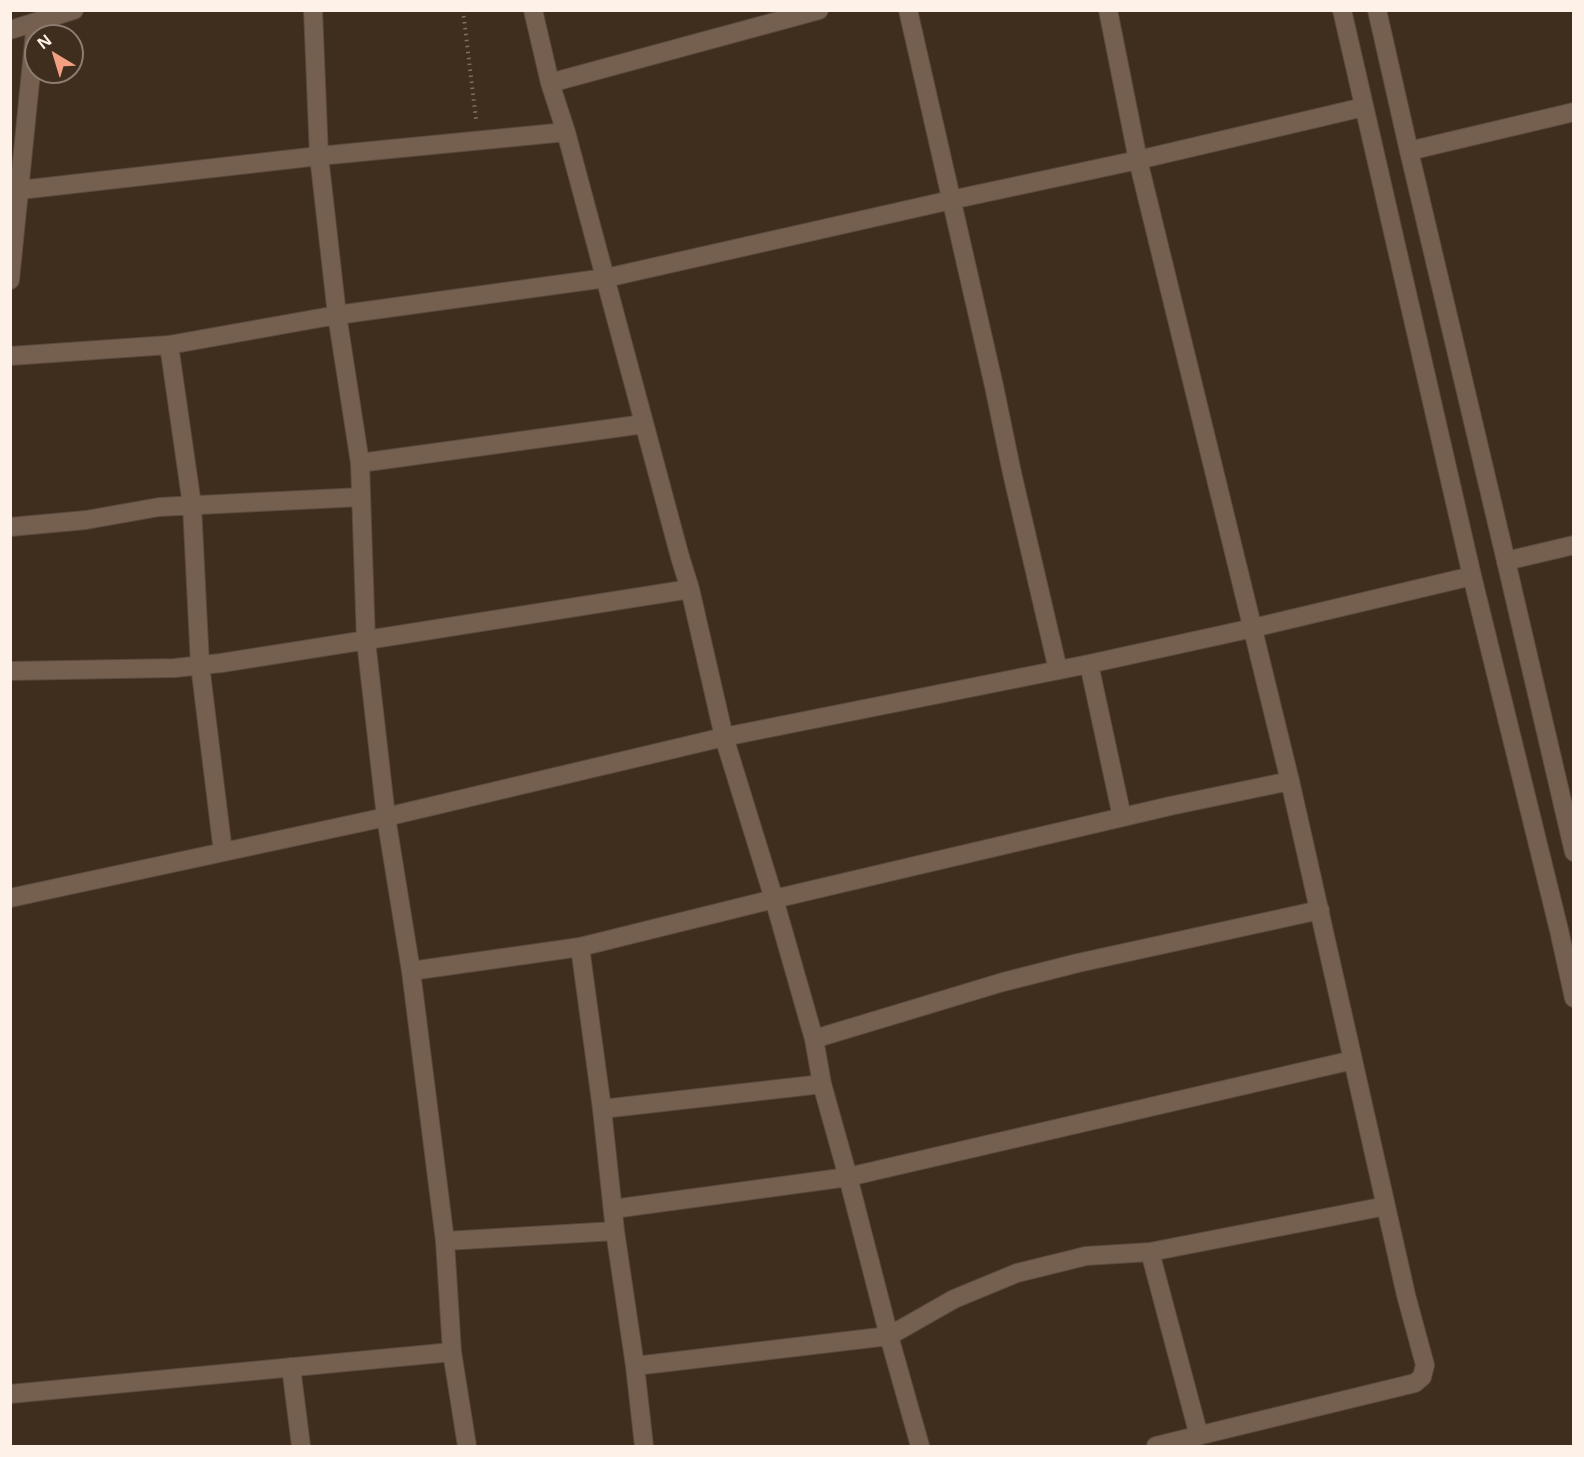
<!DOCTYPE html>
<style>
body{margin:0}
#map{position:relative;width:1584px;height:1457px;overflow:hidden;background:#3f2d1e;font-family:"Open Sans",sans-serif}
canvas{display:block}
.frame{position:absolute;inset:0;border:12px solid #fef2e8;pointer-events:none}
.north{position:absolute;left:24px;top:24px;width:60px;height:60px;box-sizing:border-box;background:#3f2d1e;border:2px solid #8b7c6f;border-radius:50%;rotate:322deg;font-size:16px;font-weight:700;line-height:24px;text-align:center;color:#fef2e8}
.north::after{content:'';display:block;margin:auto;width:21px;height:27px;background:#f39f82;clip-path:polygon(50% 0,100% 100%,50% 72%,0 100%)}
</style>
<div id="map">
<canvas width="1584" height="1457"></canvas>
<div class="frame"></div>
<div class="north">N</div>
</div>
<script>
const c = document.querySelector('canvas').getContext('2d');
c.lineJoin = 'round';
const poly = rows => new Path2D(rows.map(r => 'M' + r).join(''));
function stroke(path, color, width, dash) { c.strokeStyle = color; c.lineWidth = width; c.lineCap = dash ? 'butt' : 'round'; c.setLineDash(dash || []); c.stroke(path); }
const minor = poly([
 [313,10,319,156,337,315,360,463,366,641,386,817,411,971,445,1241,452,1352,467,1446],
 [533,10,550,83,566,132,680,557,690,589,724,737,774,899,814,1039,822,1084,848,1177,889,1336,920,1446],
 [908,10,994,386,1012,473,1058,670],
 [1108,10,1138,160,1290,781,1406,1295,1425,1365,1422,1377,1415,1383,1156,1446],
 [10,30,74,10],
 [550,83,819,10],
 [1409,151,1574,112],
 [20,190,319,156,566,132],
 [10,280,36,22],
 [169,345,192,505,200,665,223,852],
 [10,356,169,345,337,315,606,278,951,200,1138,160,1364,107],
 [360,463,644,424],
 [10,527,86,520,159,507,361,497],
 [1506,561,1574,545],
 [1089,664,1122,817],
 [10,671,175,668,221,663,690,589],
 [10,898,386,817,724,737,1089,664,1253,628,1472,576],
 [580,947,602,1109,615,1231,635,1366,644,1446],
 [411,971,580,947,774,899,1170,806,1290,781],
 [814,1039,1003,982,1078,963,1320,910],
 [602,1109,822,1084],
 [613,1209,848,1177,1353,1060],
 [445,1241,615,1231],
 [1150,1252,1199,1436],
 [635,1366,889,1336,954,1299,1017,1273,1086,1256,1150,1252,1386,1206],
 [291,1367,301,1446],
 [10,1394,452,1352]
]);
const tertiary = poly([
 [1342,10,1472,576,1559,930,1574,998],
 [1377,10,1409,151,1506,561,1574,852]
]);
stroke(minor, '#5a4a3d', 20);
stroke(tertiary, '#5a4a3d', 20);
stroke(poly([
 [463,10,476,119]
]), '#7f6f61', 4, [1.5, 4.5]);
stroke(minor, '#756050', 18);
stroke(tertiary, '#756050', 18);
</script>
